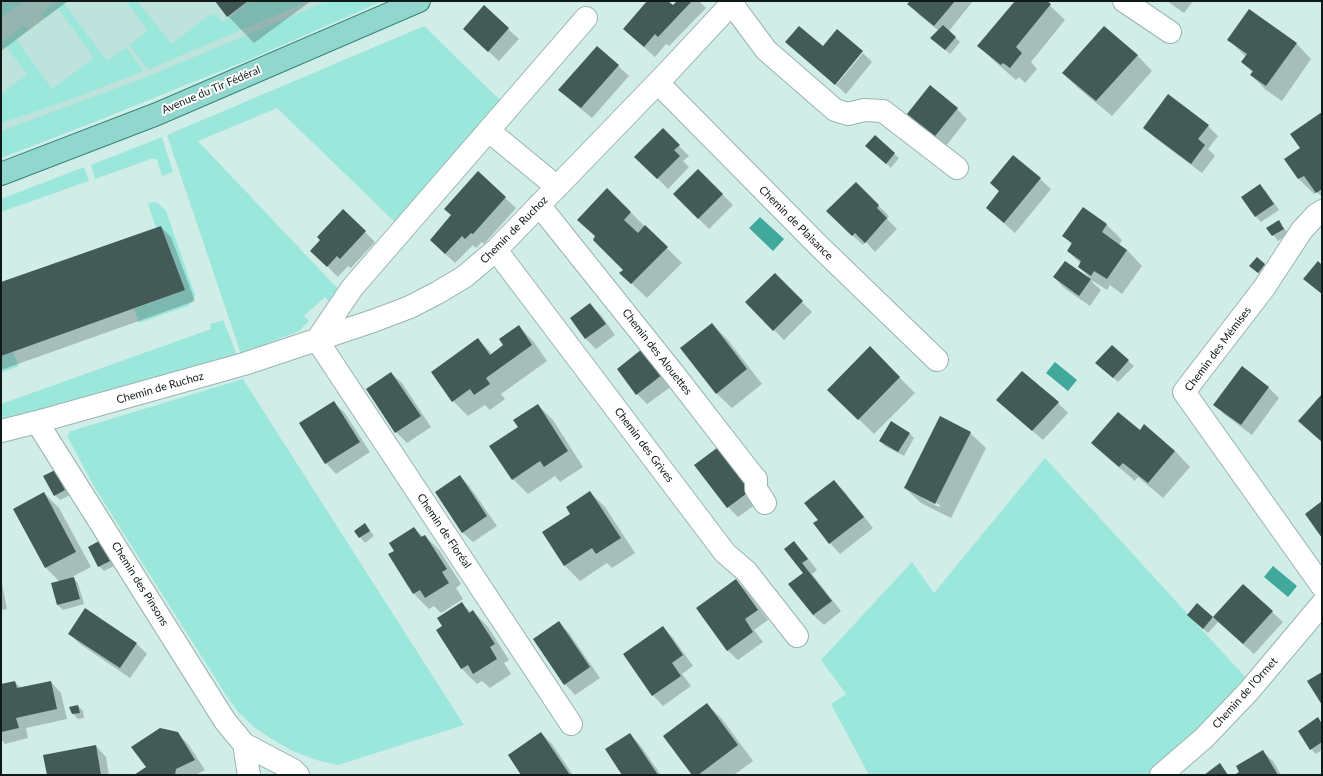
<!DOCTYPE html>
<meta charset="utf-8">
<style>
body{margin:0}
#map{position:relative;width:1323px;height:776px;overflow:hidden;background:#d1ede8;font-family:Lato,sans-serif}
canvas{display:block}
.frame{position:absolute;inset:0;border:2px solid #0f1917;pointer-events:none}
</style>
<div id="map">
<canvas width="1323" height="776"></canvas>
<div class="frame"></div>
</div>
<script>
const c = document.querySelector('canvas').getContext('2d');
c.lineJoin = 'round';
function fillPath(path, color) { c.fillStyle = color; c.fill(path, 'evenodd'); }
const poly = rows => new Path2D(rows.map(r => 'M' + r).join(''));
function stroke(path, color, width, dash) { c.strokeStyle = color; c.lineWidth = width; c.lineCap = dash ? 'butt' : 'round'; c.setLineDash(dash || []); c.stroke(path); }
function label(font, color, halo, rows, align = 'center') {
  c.font = font + ' Lato,sans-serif'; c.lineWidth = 4; c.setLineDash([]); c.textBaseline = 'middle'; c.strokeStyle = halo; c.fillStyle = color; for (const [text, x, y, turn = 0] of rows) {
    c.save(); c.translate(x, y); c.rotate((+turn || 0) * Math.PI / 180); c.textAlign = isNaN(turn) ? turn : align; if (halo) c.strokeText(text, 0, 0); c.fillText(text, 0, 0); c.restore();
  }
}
fillPath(poly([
 [1,1,360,1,1,138]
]), '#bde3dc');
fillPath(poly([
 [5,1,24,1,1,18,1,4],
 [58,1,68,1,64,4,107,61,126,47,142,69,141,72,64,102,1,123,1,94,27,74,6,46,1,49,1,43,24,25,28,30,16,39,52,89,94,58,58,8,45,18,41,13],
 [126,1,137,1,172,44,206,17,214,13,223,22,251,1,309,1,149,69,145,66,129,45,148,31],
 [327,1,383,1,253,58,87,125,1,158,1,131,147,77],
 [424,26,504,104,398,225,277,108,198,141,340,291,329,302,325,297,304,316,309,321,299,331,241,354,167,135],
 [162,137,173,172,162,176,157,159,151,159,95,179,91,165],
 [84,167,89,181,1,212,1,199],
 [152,202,158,203,166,211,195,295,191,303,188,306,139,323,134,309,185,290,161,226,156,228,148,204],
 [223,320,238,357,1,422,1,404,211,329,210,324],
 [13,352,19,366,1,373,1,356],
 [243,379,294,459,464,725,338,765,316,760,293,751,275,741,254,727,239,713,226,695,95,488,67,436,71,431],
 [1045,458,1248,680,1215,715,1149,775,869,775,831,704,846,694,821,660,912,562,934,593]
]), '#9ce7db');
fillPath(poly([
 [760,217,784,239,773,251,749,228],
 [1055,362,1077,380,1068,391,1046,373],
 [1273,566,1297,586,1288,597,1264,577]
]), '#40a99c');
fillPath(poly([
 [1,1,68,1,1,51],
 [217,1,311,1,254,43,228,16],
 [648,1,667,1,673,6,678,1,699,1,706,8,669,46,666,44,655,57,624,29],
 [911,1,973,1,949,31,960,42,950,54,932,38,939,31,919,15,909,4],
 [1016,1,1045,1,1065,20,1031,62,1037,69,1025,83,1019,77,1016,80,994,61,979,46],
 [1167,1,1193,1,1184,13],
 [484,7,519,39,499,61,475,39],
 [1229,40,1296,43,1311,59,1282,101,1266,90,1251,75,1253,73,1242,62,1246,57],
 [597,47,629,76,592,118,570,100,560,90],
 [863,53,872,62,846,94,836,85],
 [1137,55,1152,71,1112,116,1078,88,1063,73],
 [957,109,967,119,946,146,918,124,908,114],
 [1322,114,1322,197,1317,192,1314,194,1299,179,1286,160,1302,148],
 [1208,126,1218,136,1208,149,1215,156,1202,173,1155,138,1144,127],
 [663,130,689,156,683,161,689,167,668,189,636,157],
 [872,150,894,154,899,158,891,168],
 [698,170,733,205,709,229,674,194],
 [478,173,516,208,484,244,482,242,476,248,473,245,455,263,441,250,452,216],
 [1040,179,1051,189,1015,233,987,208,1000,192,991,183],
 [856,183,889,216,887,219,897,229,875,252,866,242,863,245,838,222],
 [1260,185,1265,190,1279,210,1261,222,1256,217,1242,197],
 [607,189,682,263,647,298,621,273,624,270,596,237,578,220],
 [1083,208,1107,225,1122,240,1119,245,1127,250,1142,266,1122,294,1110,285,1107,290,1093,281,1092,282,1101,290,1090,306,1064,288,1054,277,1065,262,1092,281,1092,280,1079,267,1081,264,1068,251,1072,245,1064,236],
 [1278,221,1289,234,1278,241,1268,228],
 [161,227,171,237,195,301,1,370,1,283],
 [365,232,375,242,351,268,348,266,338,277,322,261],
 [1257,258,1270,270,1263,278,1251,266],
 [774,274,812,312,784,340,746,302],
 [590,305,601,315,615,335,596,349,586,339,571,318],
 [712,324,727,339,762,384,732,408,716,393],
 [519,327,534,342,547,361,501,394,505,399,490,410,485,405,468,416,453,401,478,339,492,354,504,346],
 [1112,346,1134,366,1118,382,1102,368],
 [870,348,915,393,874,434,829,390],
 [642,351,672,386,647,404,637,394],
 [391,373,402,383,431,427,407,443,396,432,367,390],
 [1269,388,1279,398,1252,435,1225,415,1215,405],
 [997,400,1058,403,1068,413,1043,440],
 [333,402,344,412,370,452,336,474,326,463],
 [538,405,553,420,583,467,560,482,555,476,528,494,513,479,519,427],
 [1140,431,1175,451,1190,467,1163,498,1138,477,1135,481,1108,458,1092,443],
 [909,433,914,438,904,456,885,446,880,441],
 [970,433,986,448,951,518,921,503,905,488],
 [922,496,940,505,939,507,922,498],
 [717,449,727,459,759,502,738,517,728,507],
 [55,471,60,476,70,495,60,500,55,495],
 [460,476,470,487,497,526,473,542,462,532],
 [834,481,844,491,873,528,840,554,830,543,815,524,819,520],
 [590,492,605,507,635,553,612,568,607,563,580,581,565,566,543,533,572,514],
 [44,493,59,508,91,567,72,577,78,583,84,604,63,610,58,605,52,584,60,582,46,568,14,509],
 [365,524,374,536,365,543,355,531],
 [414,528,423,537,425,536,440,551,461,584,456,588,463,599,441,613,434,606,429,609,414,594,389,555,395,551],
 [99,542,104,547,114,566,104,571,99,566],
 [794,543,804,553,817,570,812,574,841,611,824,625,813,615,804,573],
 [1,579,7,609,1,610],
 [736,581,747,591,768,620,754,630,763,642,738,660,727,650],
 [1243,585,1283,622,1254,654,1218,622,1208,633,1193,620,1197,605,1213,619],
 [462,604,471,612,473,611,488,627,509,660,504,663,511,674,490,688,482,681,477,684,462,669,437,630,443,626],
 [558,623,569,633,600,678,575,695,565,684],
 [663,627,673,638,693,666,682,674,691,686,663,706,653,695],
 [69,633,136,643,147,654,130,678,80,644],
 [15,682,21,688,51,682,61,693,67,719,26,728,28,738,5,744,1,739,1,685],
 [707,704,722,719,753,761,734,775,693,775],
 [78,706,83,711,84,718,78,719,73,714],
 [1317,719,1322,723,1322,750,1316,754,1311,749],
 [177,733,188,744,205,770,195,775,136,775,148,767],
 [541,733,552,744,573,775,523,775],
 [630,734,640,745,661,775,624,775],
 [96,746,106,757,109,775,48,775],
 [1262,751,1273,761,1281,775,1236,775]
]), '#0003');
fillPath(poly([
 [215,1,248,1,227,17],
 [647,1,668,1,673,5,677,1,692,1,658,37,655,34,644,47,623,29],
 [910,1,955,1,934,26,907,4],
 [1015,1,1047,1,1051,4,1016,47,1022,53,1010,68,1003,63,1001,65,977,46],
 [484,5,509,28,488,52,463,29],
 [1249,9,1297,43,1266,86,1250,75,1253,71,1241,62,1247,54,1227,40],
 [943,25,956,37,945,50,930,38],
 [799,26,823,46,837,29,863,51,835,85,785,42],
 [1104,26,1138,55,1096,101,1062,73],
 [597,46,619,65,581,108,558,90],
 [930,85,958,108,935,136,907,114],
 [1168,94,1209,125,1198,139,1205,145,1191,164,1143,128],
 [1322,112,1322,189,1316,193,1304,176,1298,179,1284,159,1300,148,1290,134],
 [663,128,680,145,674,150,680,156,657,179,634,157],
 [875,135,895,153,886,164,865,146],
 [1013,155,1041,178,1004,223,986,208,999,191,990,183],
 [698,169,723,194,698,219,673,194],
 [478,171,506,197,473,234,471,233,465,239,462,236,445,254,430,240,451,215,444,209],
 [856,182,879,205,877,208,887,218,865,243,855,233,852,236,826,211],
 [1260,184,1274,204,1255,217,1241,197],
 [607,188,631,212,624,220,638,233,645,225,668,247,631,284,619,273,623,270,593,240,595,236,577,220],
 [1083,207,1107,224,1102,232,1127,250,1107,279,1094,271,1091,276,1078,267,1081,261,1067,251,1072,243,1062,236],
 [343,209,366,231,340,259,337,256,327,267,310,251,320,240,317,237],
 [1279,220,1284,229,1272,236,1266,228],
 [161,226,185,290,1,356,1,282],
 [1257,257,1265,264,1258,273,1249,266],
 [1065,261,1091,279,1079,296,1053,277],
 [1318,261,1322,265,1322,294,1303,279],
 [775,273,803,301,773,331,745,302],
 [590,303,606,324,585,339,570,318],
 [712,323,747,369,716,394,680,348],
 [519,325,532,345,486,378,490,384,474,395,470,389,452,402,431,372,478,338,490,355,503,345,499,339],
 [1112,345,1129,360,1113,378,1095,363],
 [870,346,900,377,858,420,827,390],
 [642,349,662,375,636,395,617,369],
 [1242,366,1269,387,1241,425,1213,405],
 [1022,371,1059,402,1032,431,996,400],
 [391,372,421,416,395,433,366,389],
 [1322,394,1322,442,1298,421],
 [334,401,360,442,325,464,299,423],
 [538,404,568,451,544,467,540,461,512,480,489,446,518,427,513,420],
 [1118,412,1140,430,1144,424,1175,451,1148,483,1123,463,1119,467,1091,443],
 [940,416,971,432,935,504,904,488],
 [891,421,910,433,898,452,879,441],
 [717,448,750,491,727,508,694,465],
 [55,470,65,490,54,496,43,476],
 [460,475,487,516,462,533,435,492],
 [834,480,864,517,829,544,813,523,818,520,804,503],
 [590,491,621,538,596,554,592,548,564,566,542,532,570,514,566,507],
 [44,492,76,552,45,568,13,509],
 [1322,501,1322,538,1305,514],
 [365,523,370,531,359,538,354,531],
 [414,527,421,537,425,535,447,569,442,572,449,583,425,598,420,590,413,594,388,554,394,551,389,543],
 [99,541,110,561,98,567,88,547],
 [794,541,808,559,802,563,832,601,813,615,788,584,803,573,784,549],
 [74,577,80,599,57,605,51,583],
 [736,579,758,610,745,619,753,632,727,651,696,608],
 [1243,584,1273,611,1243,644,1213,617],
 [462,602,469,613,473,610,495,644,490,647,497,659,473,674,468,665,461,669,436,630,442,626,437,618],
 [1197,603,1213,617,1203,629,1187,615],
 [85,608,137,643,120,668,68,634],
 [559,621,590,667,564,685,533,639],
 [663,626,683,655,672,663,681,676,652,696,623,654],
 [1322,672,1322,705,1307,681],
 [15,681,17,688,51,681,57,709,16,718,19,728,1,732,1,684],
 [707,703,738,745,698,775,692,775,663,736],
 [78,705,80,713,72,714,69,707],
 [1318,717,1322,724,1322,742,1310,750,1298,731],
 [160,728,178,732,195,760,176,769,175,775,134,775,146,767,131,747],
 [541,732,570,775,521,775,508,755],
 [630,733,658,775,622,775,605,749],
 [96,745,101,775,47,775,43,755],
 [1263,750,1278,775,1234,775,1239,772,1236,766],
 [1220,763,1228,775,1204,775]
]), '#435b57');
const minor = poly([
 [1124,1,1170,32],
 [732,4,766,50,835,110,848,114,864,110,883,111,957,168],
 [658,83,819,246,937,360],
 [489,131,557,187],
 [539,205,674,374,753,476,756,479,756,489,765,503],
 [1322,211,1316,215,1302,230,1264,288,1184,392,1322,586],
 [496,250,725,553,746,571,797,636],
 [37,422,225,721,244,744,293,770,298,775],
 [1,431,37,422,244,364,373,321,410,307,437,293,464,277,496,250,667,73,734,1],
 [571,724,317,340,352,288,586,18],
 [244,744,249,775],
 [1161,775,1204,738,1248,692,1322,604]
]);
const major = poly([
 [1,174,157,114,419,1]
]);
stroke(minor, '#99b4af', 24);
stroke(major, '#338478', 24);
stroke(minor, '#fff', 22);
stroke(major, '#91d7ce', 22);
label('11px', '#0f1917', '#fff', [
 ["Avenue du Tir Fédéral",211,90,-23],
 ["Chemin de Plaisance",796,223,45],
 ["Chemin de Ruchoz",514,230,-45],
 ["Chemin des Mémises",1218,349,-53],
 ["Chemin des Alouettes",657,352,52],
 ["Chemin de Ruchoz",160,388,-16],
 ["Chemin des Grives",644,445,53],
 ["Chemin de Floréal",444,531,56],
 ["Chemin des Pinsons",140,584,58],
 ["Chemin de l'Ormet",1245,693,-48]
]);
</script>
